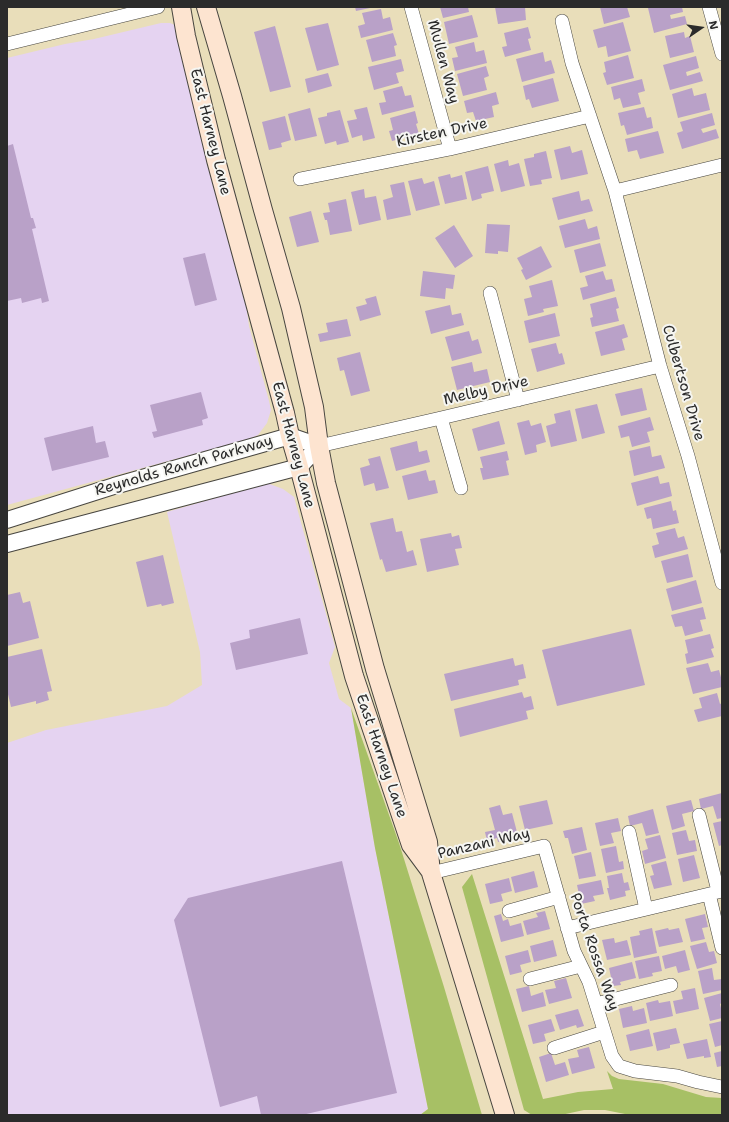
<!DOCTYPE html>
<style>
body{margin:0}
#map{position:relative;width:729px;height:1122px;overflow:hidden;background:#e9deba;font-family:"Shantell Sans",sans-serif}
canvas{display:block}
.frame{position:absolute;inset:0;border:8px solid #2b2b2b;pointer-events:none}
.north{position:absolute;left:681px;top:8px;width:40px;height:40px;-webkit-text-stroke:3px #f6f6f2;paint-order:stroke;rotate:77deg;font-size:11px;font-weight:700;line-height:16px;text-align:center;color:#2b2b2b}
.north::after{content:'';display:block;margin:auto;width:14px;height:18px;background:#2b2b2b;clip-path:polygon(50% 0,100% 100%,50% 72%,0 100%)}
</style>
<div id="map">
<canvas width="729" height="1122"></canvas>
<div class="frame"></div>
<div class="north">N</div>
</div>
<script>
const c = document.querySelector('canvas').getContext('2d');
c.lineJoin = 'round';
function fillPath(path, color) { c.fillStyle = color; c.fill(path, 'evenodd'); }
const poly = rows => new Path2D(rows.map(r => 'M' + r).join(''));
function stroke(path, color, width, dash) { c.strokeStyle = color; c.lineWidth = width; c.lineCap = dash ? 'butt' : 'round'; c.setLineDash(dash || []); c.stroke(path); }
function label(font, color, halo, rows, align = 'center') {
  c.font = font + ' "Shantell Sans",sans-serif'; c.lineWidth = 4; c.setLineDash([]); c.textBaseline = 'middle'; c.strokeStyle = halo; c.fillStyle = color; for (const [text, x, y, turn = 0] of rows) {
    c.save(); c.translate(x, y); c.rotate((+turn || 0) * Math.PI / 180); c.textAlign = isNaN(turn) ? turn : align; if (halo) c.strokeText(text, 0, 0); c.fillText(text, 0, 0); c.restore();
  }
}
fillPath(poly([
 [161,23,170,23,177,26,242,275,249,326,269,401,271,410,267,423,258,435,249,439,7,505,7,58,65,44,94,39],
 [267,483,283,489,294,497,335,647,329,663,339,699,351,708,375,848,428,1109,420,1115,7,1115,7,743,46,730,167,706,202,685,200,652,167,512]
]), '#e5d3f1');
fillPath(poly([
 [351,708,399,843,444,987,482,1115,420,1115,428,1109,375,848],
 [472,874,543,1099,578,1092,613,1089,607,1071,612,1076,619,1079,663,1084,706,1097,722,1098,722,1115,630,1115,605,1110,584,1110,561,1115,532,1115,524,1110,462,887]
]), '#a7c065');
fillPath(poly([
 [355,7,370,7,370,8,356,11],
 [440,7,468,7,469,12,443,18],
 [495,7,525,7,526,20,498,24],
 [600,7,627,7,630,17,604,24],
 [652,7,682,7,683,12,670,15,671,19,685,16,687,24,654,33,648,8],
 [381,9,383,19,390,17,393,30,361,38,358,26,365,24,362,13],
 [472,15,478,37,449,44,444,22],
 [623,22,631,51,608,57,606,46,598,48,593,30],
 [328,23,339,65,317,71,305,28],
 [275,26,291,87,270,92,254,32],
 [528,27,531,38,528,39,531,50,505,57,502,47,507,46,504,33],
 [684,32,685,38,690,36,694,52,670,58,665,36],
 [393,33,397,45,394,46,396,56,372,62,366,40],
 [474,42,476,52,484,50,487,63,455,71,452,58,458,57,455,47],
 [543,52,545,62,551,60,555,73,522,82,516,59],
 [628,55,634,78,607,85,603,73,606,72,604,62],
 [696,56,699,68,686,72,687,76,700,72,703,81,670,90,663,65],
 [401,59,404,71,396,73,399,83,374,90,368,67],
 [486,66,489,76,484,78,487,90,463,96,457,74],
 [328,73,332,86,308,93,305,79],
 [553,78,559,101,532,108,529,99,526,100,523,86],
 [642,79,645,91,638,93,641,104,623,108,620,98,614,100,611,87],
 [402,86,405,96,411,95,414,107,382,115,379,103,386,102,383,91],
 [692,88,694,96,706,93,710,110,678,118,672,94],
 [496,92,499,104,492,106,494,117,476,121,473,112,467,113,464,101],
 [367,107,375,138,363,141,362,135,352,138,347,121,357,119,354,110],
 [644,107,647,118,651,117,653,128,627,135,624,125,621,126,618,113],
 [310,108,317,136,295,141,288,114],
 [340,110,349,142,337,145,336,141,325,144,318,118,327,116,327,113],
 [415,111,418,123,416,124,419,134,392,141,389,131,393,130,390,118],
 [712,113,715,125,701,129,703,133,716,129,719,138,682,149,677,133,683,131,680,122],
 [285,116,291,140,281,143,282,147,269,150,262,122],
 [658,131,664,153,640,159,637,150,628,152,625,139],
 [13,144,31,218,33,218,36,228,32,229,49,301,42,303,41,298,22,303,21,298,7,301,7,146],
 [570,146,572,153,582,150,588,174,561,180,554,150],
 [546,151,552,178,541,180,542,184,530,186,524,159,534,157,534,154],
 [508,160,509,166,519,163,525,186,501,192,494,164],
 [488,166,494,191,481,194,482,198,472,201,465,172],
 [450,174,451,178,462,175,467,199,445,204,438,177],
 [422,178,424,184,434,181,440,205,416,211,408,181],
 [404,182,411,215,387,220,383,200,393,197,390,185],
 [364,189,365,198,376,196,381,220,359,225,351,192],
 [579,191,581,201,589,199,593,211,558,220,552,198],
 [346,199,352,231,330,235,327,220,325,220,323,213,330,212,328,203],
 [311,211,319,242,297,247,289,217],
 [585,219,588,229,597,226,600,239,565,248,559,226],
 [487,224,510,225,508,252,498,251,498,254,485,253],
 [454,225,473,256,455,268,435,238],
 [600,243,606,266,580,273,574,250],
 [541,246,552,267,526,280,521,270,523,269,517,258],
 [205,253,217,300,195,306,183,258],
 [423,271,455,275,453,289,446,288,445,299,420,296],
 [603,271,606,280,612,279,615,291,583,300,580,288,588,286,585,276],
 [552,280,558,306,543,309,544,312,528,316,524,299,532,297,529,286],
 [376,296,381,315,360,321,356,307,367,304,365,299],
 [616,297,619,308,616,309,619,321,592,327,590,318,593,317,590,304],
 [450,305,452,315,461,313,464,325,431,334,425,311],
 [555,313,560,336,529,343,524,321],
 [347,319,351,336,320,342,318,334,328,332,326,323],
 [624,324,628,337,622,339,625,350,601,356,595,332],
 [469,331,472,341,478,339,482,353,452,361,445,337],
 [556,343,559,354,562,353,565,364,537,372,531,349],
 [360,352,370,391,351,396,344,370,340,371,337,358],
 [472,362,474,372,487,369,490,382,457,390,451,367],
 [642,388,647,410,621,416,615,394],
 [201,392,208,418,202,420,203,425,154,438,152,432,157,431,150,405],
 [597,404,605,433,582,439,575,409],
 [570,410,577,441,551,447,546,426,556,423,554,414],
 [650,417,654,430,647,432,650,442,632,447,629,436,621,438,618,426],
 [529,420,531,426,541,423,546,442,536,445,537,452,525,455,517,423],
 [499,421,505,444,478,451,472,429],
 [93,426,96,443,105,441,109,457,52,471,44,438],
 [417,441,419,452,427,450,430,462,396,471,390,448],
 [650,446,652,457,661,455,665,468,634,476,629,451],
 [507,451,509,460,506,461,509,475,483,480,480,468,483,468,480,457],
 [380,456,389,488,376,491,374,483,364,486,360,468,370,465,368,459],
 [426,470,429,481,435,480,438,493,408,500,402,476],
 [658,476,660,484,669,482,672,496,637,506,631,483],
 [671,501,673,511,676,510,679,523,653,529,651,518,647,519,644,508],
 [393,518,396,532,402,531,407,552,413,550,417,565,386,572,382,559,380,560,370,523],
 [675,528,678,538,684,536,688,549,655,558,652,546,659,544,656,533],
 [451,533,452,537,459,535,462,548,455,549,459,565,427,572,420,539],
 [688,554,693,577,667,583,661,561],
 [163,555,174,603,162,606,161,604,147,607,136,562],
 [696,580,702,603,672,611,666,589],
 [20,592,23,603,30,601,39,638,7,646,7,595],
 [703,607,706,619,700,620,703,631,685,636,682,626,675,627,671,615],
 [300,618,308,654,236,670,230,643,250,638,249,630],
 [631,629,645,685,557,706,542,650],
 [710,634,714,648,711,649,714,657,687,664,685,654,688,653,685,640],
 [42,649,52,691,47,692,49,700,36,704,36,701,11,707,7,690,7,657],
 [513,658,515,666,523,664,526,678,518,680,519,685,451,701,444,674],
 [708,663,711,672,719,670,722,681,722,687,693,694,686,668],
 [522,692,524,698,531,696,534,709,526,711,528,719,460,737,454,709],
 [717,693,720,704,722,703,722,716,698,722,694,710,702,708,699,698],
 [722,793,722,818,717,819,713,806,701,809,699,799],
 [547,800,553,824,525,830,519,806],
 [691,800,694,811,682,814,685,826,672,830,666,806],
 [500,805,503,815,512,813,517,832,509,834,510,839,498,842,497,838,487,841,485,832,495,830,489,808],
 [653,809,659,833,646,836,642,823,630,826,628,816],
 [618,818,621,831,611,833,614,843,600,846,595,823],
 [722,821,722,845,719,846,713,823],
 [582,827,587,850,572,854,568,838,565,838,563,831],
 [686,830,689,841,695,840,697,851,677,855,672,833],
 [660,835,666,858,645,864,642,851,648,849,645,839],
 [616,846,619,862,623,861,624,869,606,873,601,849],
 [591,852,596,876,579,879,574,856],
 [694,855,700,878,683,882,678,859],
 [342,861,397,1093,302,1115,261,1115,257,1096,220,1107,174,920,188,898],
 [666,861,672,885,654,889,650,876,654,875,651,865],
 [534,871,538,887,515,893,511,877],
 [622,873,624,883,628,882,630,890,625,891,626,896,610,900,607,888,609,888,607,876],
 [509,878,512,891,501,894,503,901,490,904,485,884],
 [601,880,604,894,593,896,595,901,581,904,577,885],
 [545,911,550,929,527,935,523,921,538,917,536,913],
 [501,914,503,921,508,919,510,926,521,923,524,936,501,942,494,916],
 [705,914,708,927,702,928,705,939,691,942,685,919],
 [652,928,657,953,634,958,630,937,640,935,639,931],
 [668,928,669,930,679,928,683,942,659,947,655,931],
 [614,938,615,943,627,940,631,955,607,960,602,940],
 [553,940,557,956,534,962,530,946],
 [706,942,709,952,714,951,717,963,697,969,690,946],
 [528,950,531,962,520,965,522,972,510,975,505,956],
 [685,950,690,970,678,973,676,966,665,969,662,956],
 [659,956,662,971,652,973,653,976,639,979,635,961],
 [632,962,636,978,620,982,621,985,613,986,609,968],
 [712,968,714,980,722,979,722,990,703,994,698,971],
 [566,978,572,998,549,1004,545,990,556,988,554,981],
 [529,986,531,996,543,992,546,1006,522,1012,516,989],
 [695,988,699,1009,676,1014,673,1001,683,999,681,991],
 [722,993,722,1003,720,1004,722,1012,722,1018,710,1021,704,998],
 [658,1000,659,1003,670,1001,673,1016,650,1021,646,1003],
 [632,1006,633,1011,644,1008,647,1023,623,1028,619,1009],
 [578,1009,584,1026,577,1028,576,1025,560,1030,555,1015],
 [551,1019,555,1031,544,1034,546,1041,533,1044,528,1025],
 [722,1021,722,1045,715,1047,709,1024],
 [676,1028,680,1043,670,1045,670,1048,657,1051,653,1033],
 [649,1029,653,1046,630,1051,626,1035],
 [707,1039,711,1057,704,1058,704,1056,687,1059,683,1044],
 [589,1047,595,1068,572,1074,568,1059,579,1057,577,1050],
 [722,1051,722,1066,717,1067,714,1053],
 [551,1053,555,1065,565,1062,569,1075,546,1082,539,1057]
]), '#b9a1c8');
const minor = poly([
 [411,7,450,149],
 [709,7,722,54],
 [562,21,572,63,615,191,660,366,688,456,722,583],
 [7,44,158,7],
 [300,179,450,149,590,116],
 [615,191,722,165],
 [490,293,518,400],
 [441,418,461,488],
 [319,446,441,418,660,366],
 [699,815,718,891],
 [629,832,646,909],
 [431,873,544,846,574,951,589,982,612,1056,619,1066,635,1071,677,1076,698,1082,722,1087],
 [709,894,722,948],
 [509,911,559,897],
 [567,928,722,891],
 [530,979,581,966],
 [596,1004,671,985],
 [554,1048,604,1032]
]);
const tertiary = poly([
 [7,520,114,486,290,436,319,446,299,467,7,544]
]);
const secondary = poly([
 [181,7,186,36,216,160,285,413,290,436,299,467,354,676,411,845,431,872],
 [206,7,232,96,263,210,291,308,314,407,319,446,326,483,375,669,428,842,431,873,505,1115]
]);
stroke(minor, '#484640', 14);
stroke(tertiary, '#484640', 18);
stroke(secondary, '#484640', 20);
stroke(minor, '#fff', 13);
stroke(tertiary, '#fff', 16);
stroke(secondary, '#fde4d0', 18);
label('15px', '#2b2b2b', '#f6f6f2', [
 ["Mullen Way",443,62,75],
 ["East Harney Lane",210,132,76],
 ["Kirsten Drive",442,133,-12],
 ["Culbertson Drive",683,383,74],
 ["Melby Drive",486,391,-13],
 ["East Harney Lane",293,445,75],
 ["Reynolds Ranch Parkway",184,466,-16],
 ["East Harney Lane",381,756,71],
 ["Panzani Way",484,844,-13],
 ["Porta Rossa Way",594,952,71]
]);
</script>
